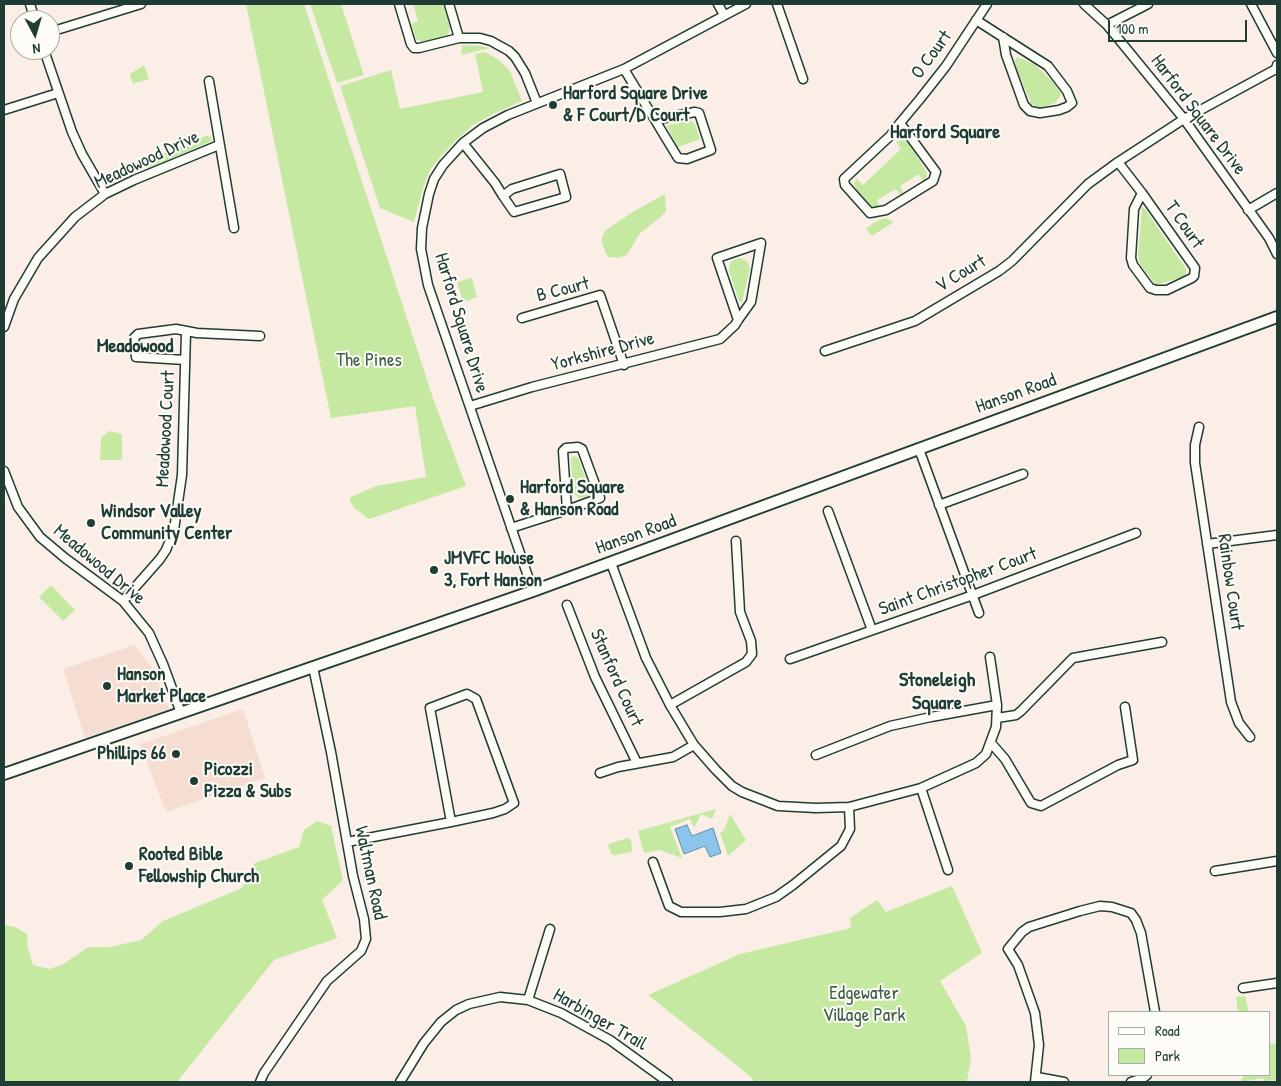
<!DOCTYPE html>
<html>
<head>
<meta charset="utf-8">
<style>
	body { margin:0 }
	#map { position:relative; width:1281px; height:1086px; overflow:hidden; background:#faeee6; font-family:"Patrick Hand",sans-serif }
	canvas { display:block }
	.frame { position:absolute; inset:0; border:5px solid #1f3d34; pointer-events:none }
	.legend { position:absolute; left:1108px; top:1011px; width:162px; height:65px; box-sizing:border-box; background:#fdfcf7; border:1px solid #a4b0a9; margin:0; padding:6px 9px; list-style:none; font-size:15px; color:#1f3d34 }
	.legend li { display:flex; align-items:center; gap:10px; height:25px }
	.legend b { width:25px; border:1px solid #a4b0a9 }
	.north { position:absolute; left:10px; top:10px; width:50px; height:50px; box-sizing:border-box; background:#fdfcf7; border:1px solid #a4b0a9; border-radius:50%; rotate:174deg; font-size:14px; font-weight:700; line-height:20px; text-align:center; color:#1f3d34 }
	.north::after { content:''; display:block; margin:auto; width:18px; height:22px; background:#1f3d34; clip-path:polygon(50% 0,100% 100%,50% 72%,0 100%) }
	.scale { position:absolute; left:1108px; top:20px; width:139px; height:22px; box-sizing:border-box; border:2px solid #1f3d34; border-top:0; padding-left:6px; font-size:15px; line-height:18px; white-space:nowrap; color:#1f3d34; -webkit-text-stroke:4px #fdfcf7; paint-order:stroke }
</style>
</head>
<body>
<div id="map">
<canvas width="1281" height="1086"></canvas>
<div class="frame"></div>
<ul class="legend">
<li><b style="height:6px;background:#fdfcf7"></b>Road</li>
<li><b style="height:14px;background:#c6e9a2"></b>Park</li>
</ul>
<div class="north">N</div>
<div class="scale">100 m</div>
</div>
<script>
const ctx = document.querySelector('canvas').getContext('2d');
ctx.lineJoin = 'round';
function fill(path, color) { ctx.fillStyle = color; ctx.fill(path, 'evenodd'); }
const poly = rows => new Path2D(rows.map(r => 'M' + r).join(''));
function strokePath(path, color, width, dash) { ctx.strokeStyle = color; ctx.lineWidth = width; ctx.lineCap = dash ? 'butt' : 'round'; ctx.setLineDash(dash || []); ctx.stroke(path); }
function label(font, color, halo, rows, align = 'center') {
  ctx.font = font + ' "Patrick Hand",sans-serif'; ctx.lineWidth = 4; ctx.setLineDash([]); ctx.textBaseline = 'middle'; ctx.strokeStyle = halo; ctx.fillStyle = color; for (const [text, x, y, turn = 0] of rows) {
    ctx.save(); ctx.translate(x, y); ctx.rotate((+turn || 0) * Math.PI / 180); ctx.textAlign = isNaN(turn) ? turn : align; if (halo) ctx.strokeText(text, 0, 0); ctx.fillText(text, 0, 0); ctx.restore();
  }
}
fill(poly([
	[135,645,153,669,169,709,85,738,63,669],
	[243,709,265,778,166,812,140,744]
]), '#f6ddd1');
fill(poly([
	[246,4,304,4,433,398,466,486,369,519,354,508,349,498,376,486,426,477,415,406,331,418],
	[310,4,341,4,364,75,337,83],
	[413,4,443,4,450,28,448,35,423,42,416,39,411,24,418,21],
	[462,45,480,46,490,48,461,55],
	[485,52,499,60,510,71,522,101,491,115,473,125,457,139,442,155,430,170,424,185,414,222,380,208,340,86,391,70,400,109,483,92,475,54],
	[1017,57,1034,64,1052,81,1060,92,1061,95,1055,103,1043,107,1037,107,1031,103,1016,67,1015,60],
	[144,65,149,79,133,84,130,74],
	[692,121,695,124,700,139,678,147,667,127,668,125],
	[206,136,211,137,212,141,149,168,145,166,145,161],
	[901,140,908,142,927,173,925,181,923,182,919,174,900,186,904,194,903,195,901,195,896,189,877,200,880,208,872,207,857,191,854,183,857,179,863,185,901,149,896,142],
	[665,194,666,211,662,216,640,233,627,255,618,258,608,257,602,244,602,238,605,231,631,213],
	[1142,207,1145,209,1186,269,1186,274,1183,277,1156,285,1140,264,1138,256],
	[885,218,894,222,872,236,866,229,873,223],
	[740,258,747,261,750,268,742,302,739,301,729,271,730,264,733,260],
	[472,278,477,297,463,302,457,282],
	[109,431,122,434,122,458,120,460,100,460,101,438],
	[574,456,578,458,591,493,584,499,579,498,573,493,571,458],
	[51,585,75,610,63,621,39,597],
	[716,809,712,819,701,814,694,828,690,819,670,827,682,858,660,850,644,853,638,831],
	[730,814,746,840,728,856,720,833,724,830],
	[317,821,331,826,343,880,322,900,337,938,274,960,177,1082,4,1082,4,925,15,927,27,934,28,948,33,965,49,969,62,965,88,947,110,947,141,940,163,921,242,888,255,863,299,847,304,830],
	[628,838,631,840,632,849,631,852,615,855,611,854,608,845,611,843],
	[952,886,982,953,940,981,966,1026,971,1058,967,1082,754,1082,752,1078,730,1060,648,995,740,954,851,928,850,918,877,900,886,912],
	[1245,996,1249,1012,1238,1012,1236,997],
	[1277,1043,1277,1080,1264,1081,1263,1078,1241,1082,1243,1075,1270,1075,1270,1044]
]), '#c6e9a2');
const water = poly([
	[687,825,692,836,713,828,721,853,710,857,705,846,684,854,675,829,687,825]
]);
fill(water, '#8cc5eb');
strokePath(water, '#608fa2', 1);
const minor = poly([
	[30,4,35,20],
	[399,4,411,44,414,48,419,48,459,38,480,38,491,41,509,51,515,57,525,73,537,103],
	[449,4,459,38],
	[718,4,724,15],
	[777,4,803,79],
	[1084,4,1107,25,1130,53,1184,119,1269,238,1277,254],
	[1251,4,1277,53],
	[976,20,1048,66,1067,91,1072,103,1067,107,1059,110,1040,113,1030,111,1024,105,1006,55,1003,37],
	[1107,25,1148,4],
	[50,32,141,4],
	[44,50,72,132,82,154,105,194],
	[624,69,655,120,678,158,687,159,711,150,699,113,695,112,655,120],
	[209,81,234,228],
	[4,110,58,93],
	[900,123,936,172,933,181,886,210,870,213,845,185,844,179,890,136,900,123,920,99,946,66,987,4],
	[463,143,495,183,503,196,514,212,566,197,560,174,512,189,503,196],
	[1118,162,1142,193,1195,268,1194,276,1192,278,1167,290,1156,290,1150,288,1133,265,1131,258,1134,209,1142,193],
	[1248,210,1277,193],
	[522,318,600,295,624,365],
	[4,327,14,299,38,258,75,217,105,194,134,180,219,145],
	[825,351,915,321,999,271,1012,261,1088,184,1118,162,1184,119,1276,69,1277,65],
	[185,360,136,357,134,338,138,334,176,329,197,333,260,336],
	[470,406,532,387,720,339,735,325,738,320,751,302,761,243,717,258,738,320],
	[1199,427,1195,445,1195,463,1231,702,1239,723,1250,737],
	[919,449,979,613],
	[4,471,18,507,40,537,65,558,123,601,149,633,163,664,181,713],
	[939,505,1023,474],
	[828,511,872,630],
	[511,528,567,510,600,498,582,449,578,447,566,448,563,451,567,510],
	[1207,544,1277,535],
	[611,563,646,658,670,705,694,745,716,770,732,786,742,792,778,806,816,808,849,807,921,788,976,763,986,754,996,727,997,705,990,657],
	[533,591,428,285,421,249,422,228,429,194,434,179,443,165,463,143,483,128,508,115,624,69,746,4],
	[123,601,160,559,166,550,174,530,182,475,186,332],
	[567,605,595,677,637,763],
	[790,659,973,595,1136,533],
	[670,705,746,662,752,654,751,641,740,612,736,541],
	[997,718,1016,715,1021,711,1073,658,1162,642],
	[991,743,1005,759,1031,803,1041,806,1118,765,1133,760,1125,707],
	[816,755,890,726,931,717,997,705],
	[600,773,618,767,673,757,694,745],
	[921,788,948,870],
	[347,842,451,822,493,813,505,809,514,803,476,699,467,694,430,708,451,822],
	[653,862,669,906,681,912,720,912,746,909,776,897,793,885,841,846,850,829,849,807],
	[1215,871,1277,861],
	[1243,988,1277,983],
	[528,1000,550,929],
	[1037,1077,1064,1082],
	[260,1082,264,1073,327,981,361,951,366,939,364,919,353,876,331,752,313,667],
	[400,1082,424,1043,441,1022,456,1010,469,1004,500,997,528,1000,561,1013,610,1040,668,1082],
	[1035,1082,1039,1045,1035,1013,1018,965,1008,949,1022,932,1029,927,1080,911,1100,906,1112,907,1131,913,1136,920,1141,933,1155,1012],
	[1131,1082,1143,1078,1147,1075]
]);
const tertiary = poly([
	[4,774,533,591,1277,317]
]);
strokePath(minor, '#1f3d34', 11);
strokePath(tertiary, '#1f3d34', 14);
strokePath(minor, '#fdfcf7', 8);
strokePath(tertiary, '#fdfcf7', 10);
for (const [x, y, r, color] of [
	[553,105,5,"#1f3d34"],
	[510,499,5,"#1f3d34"],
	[91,523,5,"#1f3d34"],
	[434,570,5,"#1f3d34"],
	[107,686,5,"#1f3d34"],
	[176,754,5,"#1f3d34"],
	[194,781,5,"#1f3d34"],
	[129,866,5,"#1f3d34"]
]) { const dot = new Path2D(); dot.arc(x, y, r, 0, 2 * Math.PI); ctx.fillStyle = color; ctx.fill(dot); strokePath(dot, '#fdfcf7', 2); }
label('19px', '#1f3d34', '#fdfcf7', [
	["O Court",932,55,-54],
	["Harford Square Drive",1198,115,53],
	["Meadowood Drive",147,160,-25],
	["T Court",1184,225,55],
	["V Court",961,274,-31],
	["B Court",563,290,-14],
	["Harford Square Drive",461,323,73],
	["Yorkshire Drive",603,352,-15],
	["Hanson Road",1016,394,-20],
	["Meadowood Court",166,429,-87],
	["Hanson Road",636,535,-20],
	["Meadowood Drive",99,565,40],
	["Saint Christopher Court",958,582,-20],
	["Rainbow Court",1230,582,82],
	["Stanford Court",616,678,66],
	["Waltman Road",370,873,78],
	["Harbinger Trail",600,1020,30]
]);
label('bold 19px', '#1f3d34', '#fdfcf7', [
	["Harford Square Drive",563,94],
	["& F Court/D Court",563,116],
	["Harford Square",520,488],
	["& Hanson Road",520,510],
	["Windsor Valley",101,512],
	["Community Center",101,534],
	["JMVFC House",444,559],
	["3, Fort Hanson",444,581],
	["Hanson",117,675],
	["Market Place",117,697],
	["Phillips 66",166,754,"right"],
	["Picozzi",204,770],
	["Pizza & Subs",204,792],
	["Rooted Bible",139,855],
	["Fellowship Church",139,877]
], 'left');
label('19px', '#405f4a', '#fdfcf7', [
	["The Pines",369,361],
	["Edgewater",864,994],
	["Village Park",864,1016]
]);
label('bold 20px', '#1f3d34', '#fdfcf7', [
	["Harford Square",945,133],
	["Meadowood",135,347],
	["Stoneleigh",937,681],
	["Square",937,704]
]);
</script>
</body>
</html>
